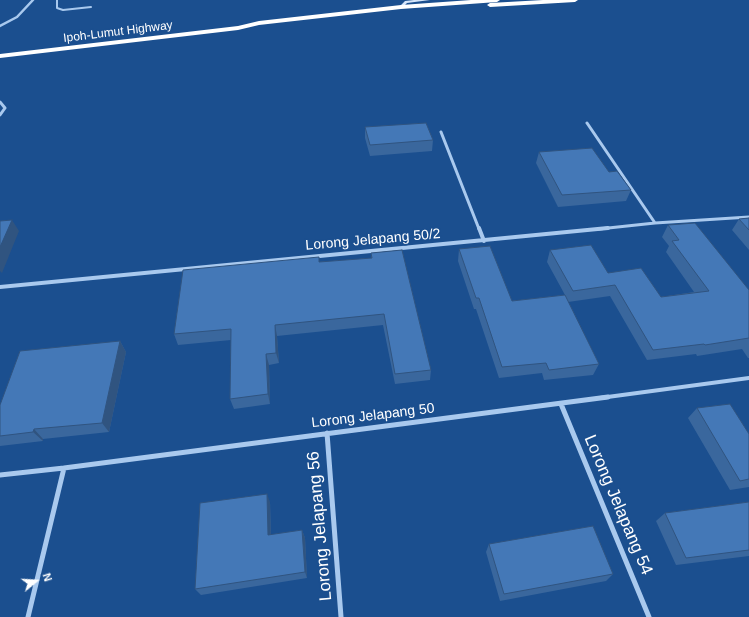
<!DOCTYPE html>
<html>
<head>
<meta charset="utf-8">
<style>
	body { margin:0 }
	#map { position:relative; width:749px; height:617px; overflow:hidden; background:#1b4f8f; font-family:Helvetica,sans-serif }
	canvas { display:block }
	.north { position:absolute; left:16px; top:561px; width:40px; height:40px; -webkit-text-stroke:3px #1b4f8f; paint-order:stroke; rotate:72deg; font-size:11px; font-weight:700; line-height:16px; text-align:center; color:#fff }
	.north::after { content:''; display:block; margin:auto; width:14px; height:18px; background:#fff; clip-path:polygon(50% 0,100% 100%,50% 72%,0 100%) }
</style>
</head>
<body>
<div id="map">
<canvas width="749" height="617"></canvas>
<div class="north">N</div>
</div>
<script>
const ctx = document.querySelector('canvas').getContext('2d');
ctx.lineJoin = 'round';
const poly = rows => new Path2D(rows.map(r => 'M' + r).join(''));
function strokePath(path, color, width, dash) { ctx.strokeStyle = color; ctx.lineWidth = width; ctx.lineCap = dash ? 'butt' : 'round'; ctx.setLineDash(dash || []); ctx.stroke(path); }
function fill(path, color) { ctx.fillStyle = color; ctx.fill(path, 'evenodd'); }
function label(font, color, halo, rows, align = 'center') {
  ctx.font = font + ' Helvetica,sans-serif'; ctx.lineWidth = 3.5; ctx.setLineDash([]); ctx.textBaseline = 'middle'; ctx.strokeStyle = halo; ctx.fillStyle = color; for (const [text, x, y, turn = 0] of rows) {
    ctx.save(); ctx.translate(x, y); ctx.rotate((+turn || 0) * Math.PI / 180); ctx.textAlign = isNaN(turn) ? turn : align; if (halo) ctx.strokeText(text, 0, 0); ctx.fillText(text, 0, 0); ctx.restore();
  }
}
strokePath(poly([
	[57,0,57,8,63,10,91,7]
]), '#a9c9ee', 2);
strokePath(poly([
	[0,26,17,17,33,0]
]), '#a9c9ee', 2.5);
strokePath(poly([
	[0,102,5,108,0,115],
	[587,123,655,223],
	[441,132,479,229],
	[599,229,655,223,749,217]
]), '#a9c9ee', 3);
strokePath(poly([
	[479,228,484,241],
	[0,287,608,228],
	[600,398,749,378]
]), '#a9c9ee', 4);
strokePath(poly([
	[561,404,649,617],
	[327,433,341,617],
	[0,475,64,468,608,397],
	[28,617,64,468]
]), '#a9c9ee', 5);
fill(poly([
	[414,0,430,0,407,3,402,8,399,7,405,1,414,0]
]), '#d6e6fa');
fill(poly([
	[471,0,500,0,497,2,401,9,259,25,238,30,0,58,0,54,238,26,259,21,401,5,471,0],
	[543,0,578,0,575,2,490,7,487,5,490,3,543,0]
]), '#fff');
fill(poly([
	[365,127,433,140,432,151,370,156,365,138],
	[539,152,609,172,631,190,626,201,558,207,536,163],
	[749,218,749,250,732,230,739,219],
	[668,225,749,290,749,358,748,358,742,349,697,356,696,354,647,360,610,296,568,302,599,364,593,375,544,380,542,373,499,378,476,309,474,309,458,261,459,249,512,301,565,295,547,262,550,250,608,273,661,297,694,292,666,252,669,246,662,237],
	[371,253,431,370,430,380,395,384,383,325,277,336,279,363,269,365,270,404,234,409,230,399,231,340,178,345,174,334,319,262,371,258],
	[120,341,126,352,109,432,43,439,43,441,0,446,0,405],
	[697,408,749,434,749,487,730,490,688,418],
	[270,502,271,535,302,530,305,538,307,578,201,595,195,589],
	[749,502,749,556,676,565,656,521,665,513],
	[489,544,613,574,606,581,500,601,486,552]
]), '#3a679d');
fill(poly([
	[12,220,19,231,2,273,0,271,0,247],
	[275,325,277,336,279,363,276,353],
	[120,341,126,352,109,432,102,423],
	[266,354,269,365,270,404,268,394],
	[34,429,43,439,43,441,33,432],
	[267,494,270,502,271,543,268,535],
	[302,530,305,538,307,578,305,572]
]), '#305480');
const building = poly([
	[426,123,433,140,370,145,365,127,426,123],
	[592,148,609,172,617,171,631,190,562,195,539,152,592,148],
	[749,218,749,230,739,219,749,218],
	[12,220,0,247,0,221,12,220],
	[695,223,749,290,749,338,705,345,704,344,653,350,615,285,573,291,550,250,591,245,608,273,641,268,661,297,709,291,672,241,679,240,668,225,695,223],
	[490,246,512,301,565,295,599,364,549,370,546,363,502,367,479,298,476,298,459,249,490,246],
	[402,250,431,370,395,374,384,314,275,325,276,353,266,354,268,394,230,399,231,329,174,334,183,270,319,257,319,262,372,258,371,253,402,250],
	[120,341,102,423,34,429,33,432,0,436,0,405,20,351,120,341],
	[730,404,749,434,749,479,740,481,697,408,730,404],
	[267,494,268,535,302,530,305,572,195,589,200,503,267,494],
	[749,502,749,550,686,558,665,513,749,502],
	[593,526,613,574,504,594,489,544,593,526]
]);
fill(building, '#4478b7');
strokePath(building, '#305480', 1);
label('12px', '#fff', '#1b4f8f', [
	["Ipoh-Lumut Highway",118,32,-7]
]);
label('14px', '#fff', '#1b4f8f', [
	["Lorong Jelapang 50/2",373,240,-5],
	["Lorong Jelapang 50",373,416,-7]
]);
label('17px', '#fff', '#1b4f8f', [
	["Lorong Jelapang 54",618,505,67],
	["Lorong Jelapang 56",320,526,-95]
]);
</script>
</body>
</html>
